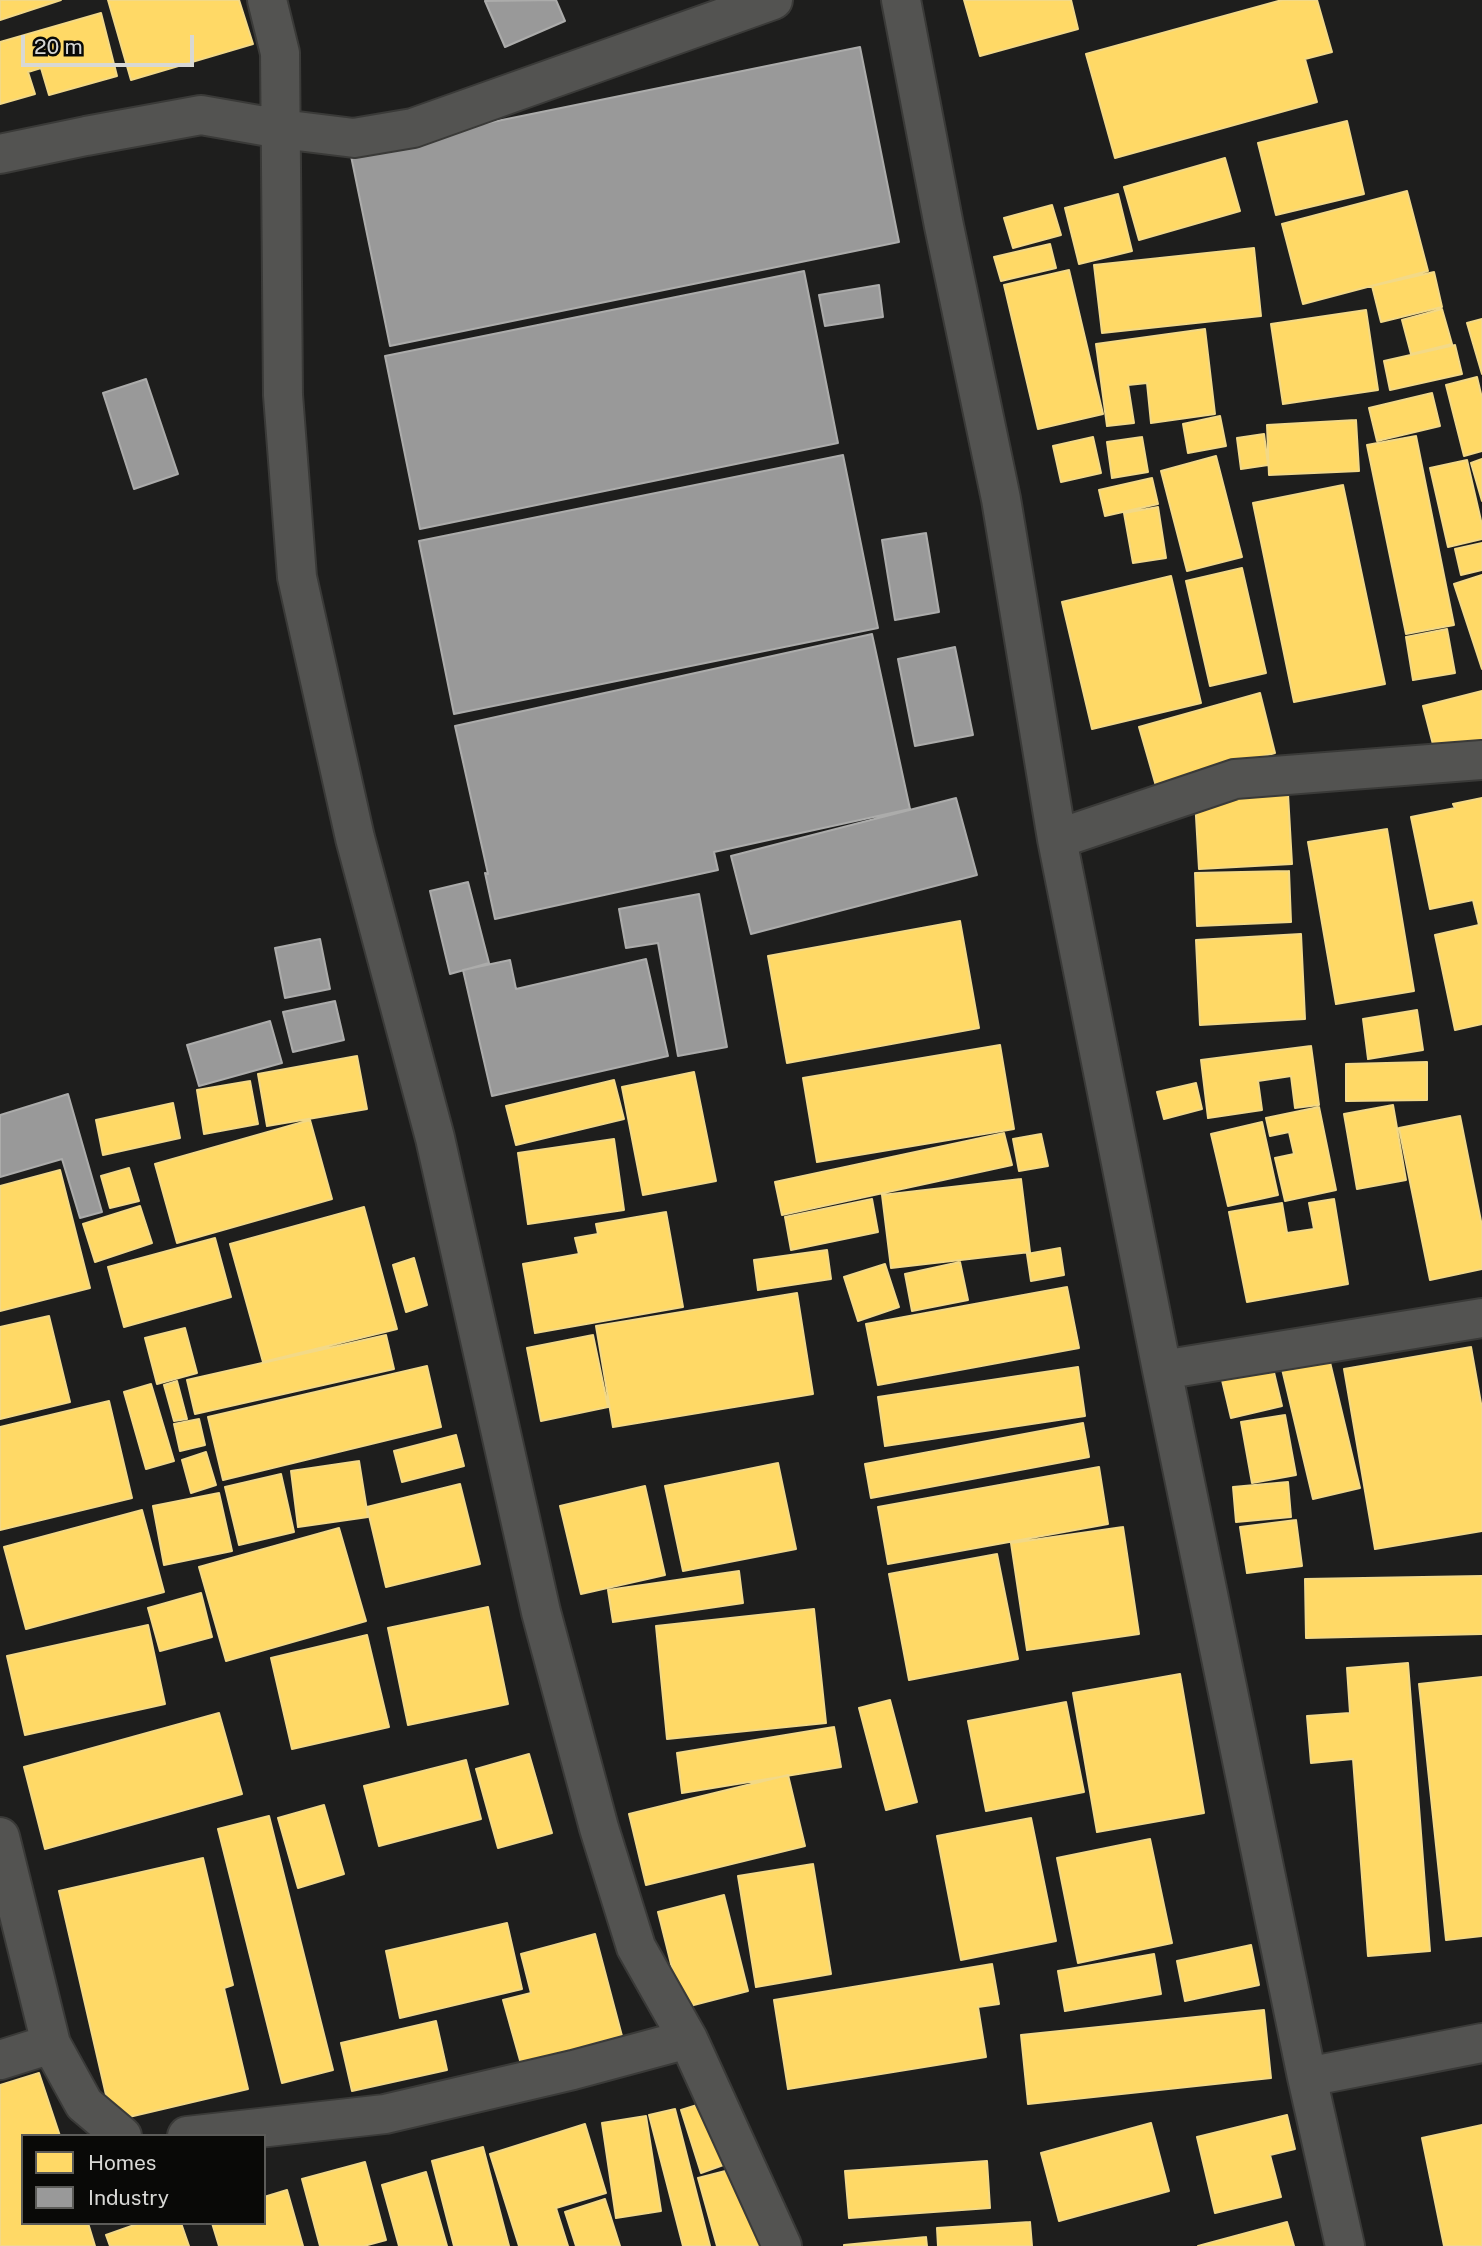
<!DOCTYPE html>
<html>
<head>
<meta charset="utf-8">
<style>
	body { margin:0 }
	#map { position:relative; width:1482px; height:2246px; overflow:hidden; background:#1e1e1d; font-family:"Public Sans",sans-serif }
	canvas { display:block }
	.legend { position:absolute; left:21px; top:2134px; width:245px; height:91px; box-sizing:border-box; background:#090907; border:2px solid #5c5c59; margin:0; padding:9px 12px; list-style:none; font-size:21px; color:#d8d8d5 }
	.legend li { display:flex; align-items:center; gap:14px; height:35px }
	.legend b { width:35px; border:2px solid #5c5c59 }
	.scale { position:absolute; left:21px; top:35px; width:173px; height:32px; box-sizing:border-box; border:4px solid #d8d8d5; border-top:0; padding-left:9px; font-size:21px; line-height:24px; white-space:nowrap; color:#d8d8d5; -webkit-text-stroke:5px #090907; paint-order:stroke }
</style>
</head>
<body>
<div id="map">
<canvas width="1482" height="2246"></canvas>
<ul class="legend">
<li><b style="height:19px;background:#ffd966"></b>Homes</li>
<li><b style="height:19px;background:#999"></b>Industry</li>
</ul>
<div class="scale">20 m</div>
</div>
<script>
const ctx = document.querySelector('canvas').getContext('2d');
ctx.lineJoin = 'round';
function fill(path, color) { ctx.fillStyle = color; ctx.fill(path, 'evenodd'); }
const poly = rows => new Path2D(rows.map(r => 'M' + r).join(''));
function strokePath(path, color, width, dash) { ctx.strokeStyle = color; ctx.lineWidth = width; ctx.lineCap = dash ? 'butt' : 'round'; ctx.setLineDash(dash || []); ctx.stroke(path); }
const homes = poly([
	[0,0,61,0,0,20,0,0],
	[108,0,239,0,253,44,131,80,108,0],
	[964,0,1071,0,1078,29,980,56,964,0],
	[1282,0,1317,0,1332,52,1305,59,1317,102,1115,158,1086,54,1282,0],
	[101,13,117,76,49,95,41,68,28,72,35,94,0,104,0,42,101,13],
	[1347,121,1364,194,1276,215,1258,143,1347,121],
	[1225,158,1240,211,1139,240,1124,187,1225,158],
	[1407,191,1428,271,1303,304,1282,224,1407,191],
	[1118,194,1132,251,1079,264,1065,208,1118,194],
	[1052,205,1061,235,1013,248,1004,218,1052,205],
	[1050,244,1056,268,1001,281,994,257,1050,244],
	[1254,248,1261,316,1102,333,1094,265,1254,248],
	[1069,270,1103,414,1038,429,1004,285,1069,270],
	[1434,272,1442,307,1381,322,1372,286,1434,272],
	[1442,309,1452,344,1411,354,1402,320,1442,309],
	[1366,310,1378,390,1283,404,1271,324,1366,310],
	[1482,319,1482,374,1467,323,1482,319],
	[1205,329,1215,414,1151,423,1147,383,1128,385,1134,423,1107,426,1096,344,1205,329],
	[1455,345,1462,374,1390,390,1384,361,1455,345],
	[1477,377,1482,398,1482,451,1464,456,1446,385,1477,377],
	[1432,393,1440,426,1377,441,1369,408,1432,393],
	[1220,416,1226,446,1188,453,1183,424,1220,416],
	[1356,420,1359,471,1269,475,1267,425,1356,420],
	[1264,434,1268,465,1241,469,1237,438,1264,434],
	[1416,436,1454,625,1406,634,1367,445,1416,436],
	[1093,437,1101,473,1061,482,1053,446,1093,437],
	[1142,437,1148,472,1112,478,1107,442,1142,437],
	[1216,456,1242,557,1187,571,1161,471,1216,456],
	[1482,459,1482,501,1471,463,1482,459],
	[1467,460,1482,525,1482,539,1448,547,1430,468,1467,460],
	[1152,478,1158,504,1105,516,1099,490,1152,478],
	[1343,485,1385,684,1294,702,1253,503,1343,485],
	[1158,507,1166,558,1133,563,1124,513,1158,507],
	[1482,543,1482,570,1461,575,1455,549,1482,543],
	[1242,568,1266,673,1210,686,1186,581,1242,568],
	[1482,575,1482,669,1454,584,1482,575],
	[1171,576,1201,703,1092,729,1062,602,1171,576],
	[1447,629,1455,673,1413,680,1406,637,1447,629],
	[1482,691,1482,744,1436,756,1423,706,1482,691],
	[1260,693,1275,753,1156,786,1139,727,1260,693],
	[1288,794,1292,864,1199,869,1195,799,1288,794],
	[1482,798,1482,1024,1455,1030,1435,935,1479,925,1473,900,1430,909,1411,817,1455,808,1453,804,1482,798],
	[1387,829,1414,991,1336,1004,1308,842,1387,829],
	[1289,871,1291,922,1197,926,1195,873,1289,871],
	[960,921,979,1028,787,1063,768,956,960,921],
	[1301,934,1305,1019,1200,1025,1196,940,1301,934],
	[1417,1010,1423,1050,1368,1059,1363,1019,1417,1010],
	[1000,1045,1014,1129,817,1162,803,1078,1000,1045],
	[1311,1046,1319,1105,1295,1108,1291,1076,1258,1081,1262,1110,1208,1118,1201,1060,1311,1046],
	[357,1056,367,1109,267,1126,258,1074,357,1056],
	[1427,1062,1427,1100,1346,1101,1346,1064,1427,1062],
	[694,1072,716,1181,643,1195,622,1087,694,1072],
	[614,1080,624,1119,516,1145,506,1106,614,1080],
	[250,1081,258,1124,204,1134,197,1090,250,1081],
	[1196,1083,1202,1109,1164,1119,1157,1092,1196,1083],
	[173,1103,180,1138,103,1155,96,1120,173,1103],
	[1393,1105,1406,1180,1357,1189,1344,1114,1393,1105],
	[1319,1107,1336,1190,1285,1201,1275,1158,1294,1154,1289,1132,1270,1136,1266,1118,1319,1107],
	[1460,1116,1482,1226,1482,1269,1430,1280,1399,1128,1460,1116],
	[310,1120,332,1199,177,1243,155,1164,310,1120],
	[1262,1122,1278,1195,1228,1206,1211,1134,1262,1122],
	[1004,1133,1012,1165,782,1215,775,1182,1004,1133],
	[1041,1134,1048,1166,1019,1171,1013,1139,1041,1134],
	[614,1139,624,1210,528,1224,518,1153,614,1139],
	[129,1168,139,1201,110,1208,101,1176,129,1168],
	[60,1170,90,1288,0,1311,0,1186,60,1170],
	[1021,1179,1030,1252,891,1268,882,1195,1021,1179],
	[872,1199,878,1232,791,1250,785,1217,872,1199],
	[1334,1199,1348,1284,1247,1302,1229,1212,1282,1203,1287,1233,1314,1229,1309,1203,1334,1199],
	[140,1206,152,1243,95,1262,83,1224,140,1206],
	[364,1207,397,1329,263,1362,230,1244,364,1207],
	[666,1212,683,1307,535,1333,523,1264,579,1254,575,1238,598,1234,596,1224,666,1212],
	[215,1238,231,1297,124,1327,108,1267,215,1238],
	[1060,1248,1064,1275,1031,1281,1027,1254,1060,1248],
	[827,1250,831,1279,758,1290,754,1260,827,1250],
	[414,1258,427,1305,406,1312,393,1265,414,1258],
	[960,1262,968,1300,912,1311,905,1274,960,1262],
	[885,1264,899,1307,858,1321,844,1277,885,1264],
	[1067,1287,1079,1348,878,1385,866,1324,1067,1287],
	[797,1293,813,1394,613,1427,596,1326,797,1293],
	[49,1316,70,1402,0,1419,0,1327,49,1316],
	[185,1328,197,1373,157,1384,145,1338,185,1328],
	[386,1335,394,1369,195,1414,187,1380,386,1335],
	[593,1335,608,1407,541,1421,527,1348,593,1335],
	[1471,1347,1482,1409,1482,1531,1375,1549,1344,1369,1471,1347],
	[1329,1358,1360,1488,1313,1499,1282,1369,1329,1358],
	[1272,1364,1282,1406,1231,1418,1221,1376,1272,1364],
	[427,1366,441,1427,223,1480,208,1417,427,1366],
	[1078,1367,1085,1416,885,1446,878,1397,1078,1367],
	[177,1381,187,1419,174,1421,164,1385,177,1381],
	[151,1384,174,1461,146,1469,124,1392,151,1384],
	[109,1401,132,1498,0,1530,0,1427,109,1401],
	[1285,1415,1296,1475,1252,1483,1241,1422,1285,1415],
	[199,1419,205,1445,180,1451,174,1424,199,1419],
	[1083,1423,1089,1457,871,1498,865,1464,1083,1423],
	[456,1435,464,1466,402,1482,394,1451,456,1435],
	[206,1452,216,1485,191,1493,182,1460,206,1452],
	[359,1461,368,1517,298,1527,291,1471,359,1461],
	[778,1463,796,1549,683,1571,665,1486,778,1463],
	[1099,1467,1108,1524,888,1564,878,1507,1099,1467],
	[281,1474,294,1532,239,1545,225,1487,281,1474],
	[1288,1482,1291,1517,1236,1522,1233,1487,1288,1482],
	[460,1484,480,1564,386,1587,367,1507,460,1484],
	[645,1486,665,1575,581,1594,560,1506,645,1486],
	[219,1493,232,1551,164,1565,153,1506,219,1493],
	[142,1510,164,1592,26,1629,4,1547,142,1510],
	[1296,1520,1302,1566,1247,1573,1240,1527,1296,1520],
	[1123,1527,1139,1634,1027,1650,1011,1543,1123,1527],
	[339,1528,366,1621,226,1661,199,1567,339,1528],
	[997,1554,1018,1659,909,1680,889,1574,997,1554],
	[739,1571,743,1603,613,1622,608,1590,739,1571],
	[1482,1576,1482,1634,1306,1638,1305,1579,1482,1576],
	[201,1593,212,1637,160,1651,148,1608,201,1593],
	[488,1607,508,1704,408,1725,388,1628,488,1607],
	[814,1609,826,1723,667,1739,656,1626,814,1609],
	[148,1625,165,1704,25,1735,7,1656,148,1625],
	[367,1635,389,1727,292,1749,271,1658,367,1635],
	[1408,1663,1430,1951,1368,1956,1353,1759,1311,1763,1307,1716,1350,1713,1347,1668,1408,1663],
	[1180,1674,1204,1813,1097,1832,1073,1693,1180,1674],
	[1482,1677,1482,1936,1446,1940,1419,1684,1482,1677],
	[890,1700,917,1802,886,1810,859,1708,890,1700],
	[1066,1702,1084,1792,986,1811,968,1721,1066,1702],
	[219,1713,242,1794,45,1849,24,1767,219,1713],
	[834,1727,841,1767,682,1793,677,1753,834,1727],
	[529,1754,552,1833,498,1848,476,1769,529,1754],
	[466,1760,481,1819,379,1846,364,1786,466,1760],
	[788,1775,805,1846,646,1885,629,1814,788,1775],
	[324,1805,344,1874,298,1888,278,1818,324,1805],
	[269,1816,333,2070,282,2083,218,1829,269,1816],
	[1031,1818,1056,1941,961,1960,937,1836,1031,1818],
	[1150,1839,1172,1943,1078,1963,1057,1858,1150,1839],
	[203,1858,233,1985,224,1988,248,2089,112,2121,59,1891,203,1858],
	[813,1864,831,1974,756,1987,738,1876,813,1864],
	[724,1895,748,1991,682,2008,658,1912,724,1895],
	[507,1923,522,1989,400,2018,386,1951,507,1923],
	[595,1934,622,2036,521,2064,503,2000,531,1993,521,1954,595,1934],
	[1251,1945,1259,1985,1185,2001,1177,1961,1251,1945],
	[1154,1954,1161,1994,1065,2011,1058,1971,1154,1954],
	[992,1964,999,2004,978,2007,986,2057,788,2089,774,2000,992,1964],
	[1264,2010,1271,2078,1028,2104,1021,2035,1264,2010],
	[436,2021,447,2070,352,2091,341,2043,436,2021],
	[39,2073,60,2136,23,2136,23,2223,88,2223,95,2246,0,2246,0,2085,39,2073],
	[710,2101,729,2163,701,2173,681,2110,710,2101],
	[675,2109,710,2246,683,2246,649,2115,675,2109],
	[1287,2115,1295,2149,1270,2155,1281,2197,1215,2213,1197,2137,1287,2115],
	[646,2116,661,2211,616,2218,602,2123,646,2116],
	[1151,2123,1169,2191,1059,2221,1041,2153,1151,2123],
	[585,2124,606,2193,556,2208,568,2246,519,2246,490,2154,585,2124],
	[1482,2125,1482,2246,1444,2246,1422,2138,1482,2125],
	[483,2147,509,2246,454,2246,432,2161,483,2147],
	[987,2161,990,2208,849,2218,845,2171,987,2161],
	[365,2162,386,2240,364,2246,320,2246,302,2179,365,2162],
	[741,2167,763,2246,717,2246,698,2178,741,2167],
	[426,2172,447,2246,399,2246,382,2185,426,2172],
	[287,2190,303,2246,219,2246,212,2223,264,2223,264,2197,287,2190],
	[605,2199,620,2246,576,2246,565,2212,605,2199],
	[1030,2222,1032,2246,938,2246,937,2228,1030,2222],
	[1287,2222,1294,2246,1198,2246,1287,2222],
	[140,2223,181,2223,189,2246,110,2246,106,2235,140,2223],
	[926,2237,927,2246,844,2246,844,2245,926,2237]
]);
fill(homes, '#ffd966');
strokePath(homes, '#f3d987', 2);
const industry = poly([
	[556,0,565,21,505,47,485,1,556,0],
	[860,47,899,242,390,346,350,151,860,47],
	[804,271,838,443,420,529,385,356,804,271],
	[879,285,883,317,825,326,819,295,879,285],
	[146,379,178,474,134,489,103,393,146,379],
	[843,455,878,628,454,714,419,541,843,455],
	[926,533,939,612,895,620,882,540,926,533],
	[872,634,910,809,714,852,718,870,495,919,485,873,488,874,455,726,872,634],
	[955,647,973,735,915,746,898,659,955,647],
	[956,798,977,875,751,934,731,856,956,798],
	[468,882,489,963,450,974,430,891,468,882],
	[699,894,727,1047,678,1056,658,943,626,948,619,909,699,894],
	[320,939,330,989,285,998,275,948,320,939],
	[646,959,668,1056,492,1096,463,970,510,960,516,989,646,959],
	[335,1001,344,1040,293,1052,283,1012,335,1001],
	[270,1021,282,1063,199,1086,187,1045,270,1021],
	[68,1094,102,1212,80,1218,62,1159,0,1177,0,1115,68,1094]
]);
fill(industry, '#999');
strokePath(industry, '#acacab', 2);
const street = poly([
	[267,0,280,53,283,395,297,577,355,838,435,1138,541,1612,599,1828,636,1947,688,2039,782,2246],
	[901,0,944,226,1001,499,1057,839,1162,1370,1307,2077,1345,2246],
	[0,154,86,136,201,115,281,129,354,138,413,128,773,0],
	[1057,839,1235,779,1482,760],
	[1162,1370,1482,1318],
	[0,1837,51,2044,84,2104,122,2136],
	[0,2060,51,2044],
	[1307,2077,1482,2043],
	[187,2136,385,2114,573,2070,688,2039]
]);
strokePath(street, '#3a3a38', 42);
strokePath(street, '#535351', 38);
</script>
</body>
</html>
